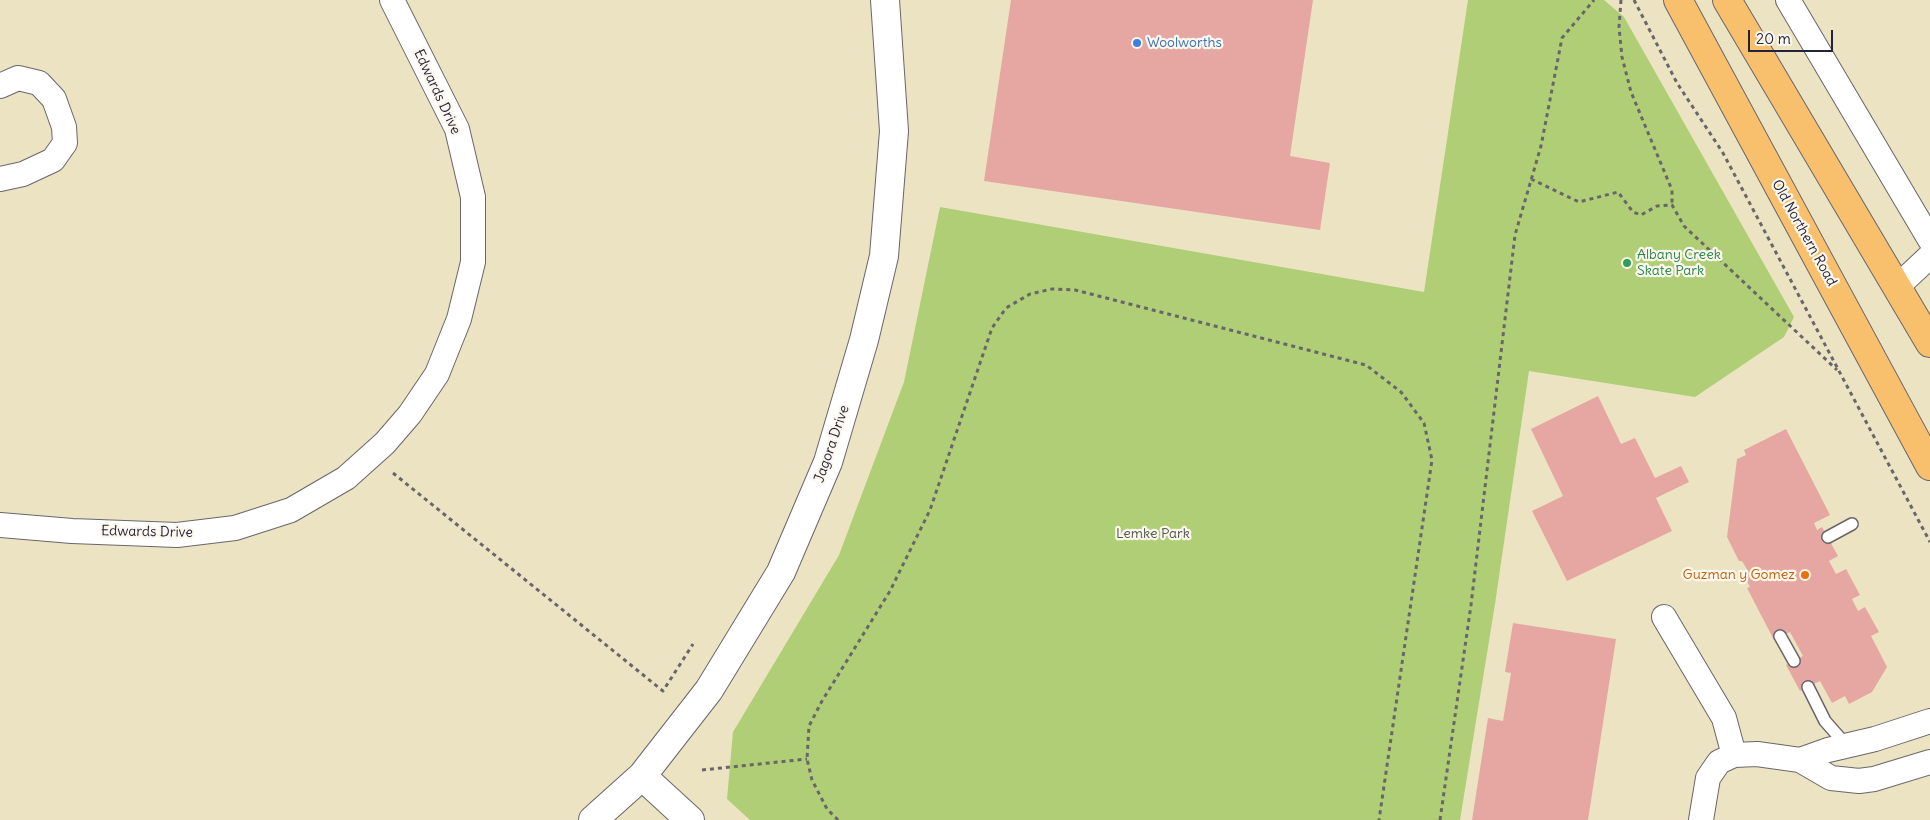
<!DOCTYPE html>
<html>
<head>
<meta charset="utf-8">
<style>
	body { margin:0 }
	#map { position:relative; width:1930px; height:820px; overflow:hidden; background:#ece3c3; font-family:Delius,sans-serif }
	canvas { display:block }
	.scale { position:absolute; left:1748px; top:30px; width:85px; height:22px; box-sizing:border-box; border:2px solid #22223b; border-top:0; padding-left:6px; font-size:15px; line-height:18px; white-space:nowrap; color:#22223b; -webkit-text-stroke:4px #fbf7ec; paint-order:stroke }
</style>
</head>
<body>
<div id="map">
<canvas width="1930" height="820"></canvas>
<div class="scale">20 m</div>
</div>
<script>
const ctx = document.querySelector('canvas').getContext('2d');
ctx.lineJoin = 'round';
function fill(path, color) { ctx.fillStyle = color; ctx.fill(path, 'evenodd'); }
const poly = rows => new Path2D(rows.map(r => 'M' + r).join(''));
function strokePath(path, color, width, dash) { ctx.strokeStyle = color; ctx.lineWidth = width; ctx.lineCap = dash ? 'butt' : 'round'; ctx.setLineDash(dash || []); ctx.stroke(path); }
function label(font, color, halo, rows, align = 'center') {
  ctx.font = font + ' Delius,sans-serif'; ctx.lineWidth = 4.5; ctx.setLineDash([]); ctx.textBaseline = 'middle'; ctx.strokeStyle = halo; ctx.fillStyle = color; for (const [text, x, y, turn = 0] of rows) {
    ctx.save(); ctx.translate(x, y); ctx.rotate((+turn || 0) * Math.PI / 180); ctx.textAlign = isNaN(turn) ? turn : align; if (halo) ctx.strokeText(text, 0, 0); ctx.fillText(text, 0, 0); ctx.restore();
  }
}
fill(poly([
	[1468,0,1604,0,1624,17,1794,317,1784,337,1695,397,1529,371,1495,604,1460,820,750,820,727,799,733,732,839,555,904,382,940,207,1424,292]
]), '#b0ce75');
fill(poly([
	[1011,0,1313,0,1290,156,1330,163,1320,230,984,181],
	[1598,396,1621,444,1635,438,1655,478,1681,466,1689,482,1656,498,1672,531,1567,581,1532,511,1563,496,1531,429],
	[1786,429,1830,515,1814,523,1817,530,1822,527,1838,556,1829,561,1836,574,1846,569,1860,595,1852,599,1858,611,1865,607,1879,632,1871,636,1887,667,1872,692,1849,704,1845,696,1832,703,1820,681,1800,691,1786,665,1803,656,1790,632,1774,640,1747,588,1750,587,1743,574,1748,571,1742,561,1739,561,1727,537,1737,459,1746,455,1744,450],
	[1513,623,1616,639,1588,820,1472,820,1488,718,1503,721,1511,673,1505,672]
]), '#e6a7a2');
const service = poly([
	[1828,537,1852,524],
	[1780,636,1794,661],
	[1808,687,1825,721,1847,746]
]);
const minor = poly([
	[1788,0,1930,240],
	[0,86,18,78,39,83,54,99,64,127,65,143,53,160,23,174,0,179],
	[1897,287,1930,256],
	[0,525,72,531,177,535,235,528,291,510,346,478,385,443,410,414,437,374,459,319,473,262,473,197,457,129,392,0],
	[1664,617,1724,718,1734,755],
	[1800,760,1828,750,1875,739,1930,721],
	[1701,820,1708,778,1719,762,1734,755,1757,754,1800,760,1831,778,1859,781,1874,779,1930,762]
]);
const tertiary = poly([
	[642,776,690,820],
	[593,820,642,776,709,690,781,572,828,462,864,340,884,256,894,131,885,0]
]);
const trunk = poly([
	[1678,0,1930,466],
	[1727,0,1930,343]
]);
strokePath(service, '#69666b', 14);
strokePath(minor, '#69666b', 26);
strokePath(tertiary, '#69666b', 30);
strokePath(trunk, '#69666b', 30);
strokePath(poly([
	[1621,0,1619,27,1622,57,1631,92,1672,190,1672,205],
	[1634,0,1677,83,1723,153,1930,542],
	[1531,179,1579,202,1618,192,1633,212,1641,215,1657,206,1672,205,1684,226,1837,370],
	[393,473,663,691,693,644],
	[702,770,807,759],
	[838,820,827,809,812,780,807,759,809,726,822,701,890,591,930,510,992,328,1006,308,1030,294,1052,289,1075,290,1366,365,1401,392,1424,423,1432,460,1379,820],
	[1440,820,1471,605,1515,235,1541,146,1562,38,1594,0]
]), '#69666b', 3, [4, 4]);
strokePath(service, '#fff', 11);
strokePath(minor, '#fff', 24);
strokePath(tertiary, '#fff', 28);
strokePath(trunk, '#f8bf6c', 28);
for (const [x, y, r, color] of [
	[1137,43,5,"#3f7fe0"],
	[1627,263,5,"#2e9e5b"],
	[1805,575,5,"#e8710a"]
]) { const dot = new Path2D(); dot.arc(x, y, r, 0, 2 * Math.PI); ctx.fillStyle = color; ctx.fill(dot); strokePath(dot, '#fbf7ec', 2); }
label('14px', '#366cbe', '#fbf7ec', [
	["Woolworths",1147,43]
], 'left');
label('14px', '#22223b', '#fbf7ec', [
	["Edwards Drive",437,92,65],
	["Old Northern Road",1804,233,61],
	["Jagora Drive",832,444,-71],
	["Edwards Drive",147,532,1]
]);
label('14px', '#27864d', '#fbf7ec', [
	["Albany Creek",1637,255],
	["Skate Park",1637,271]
], 'left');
label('14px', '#4d564c', '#fbf7ec', [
	["Lemke Park",1153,534]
]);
label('14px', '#c56008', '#fbf7ec', [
	["Guzman y Gomez",1795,575]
], 'right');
</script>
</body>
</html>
